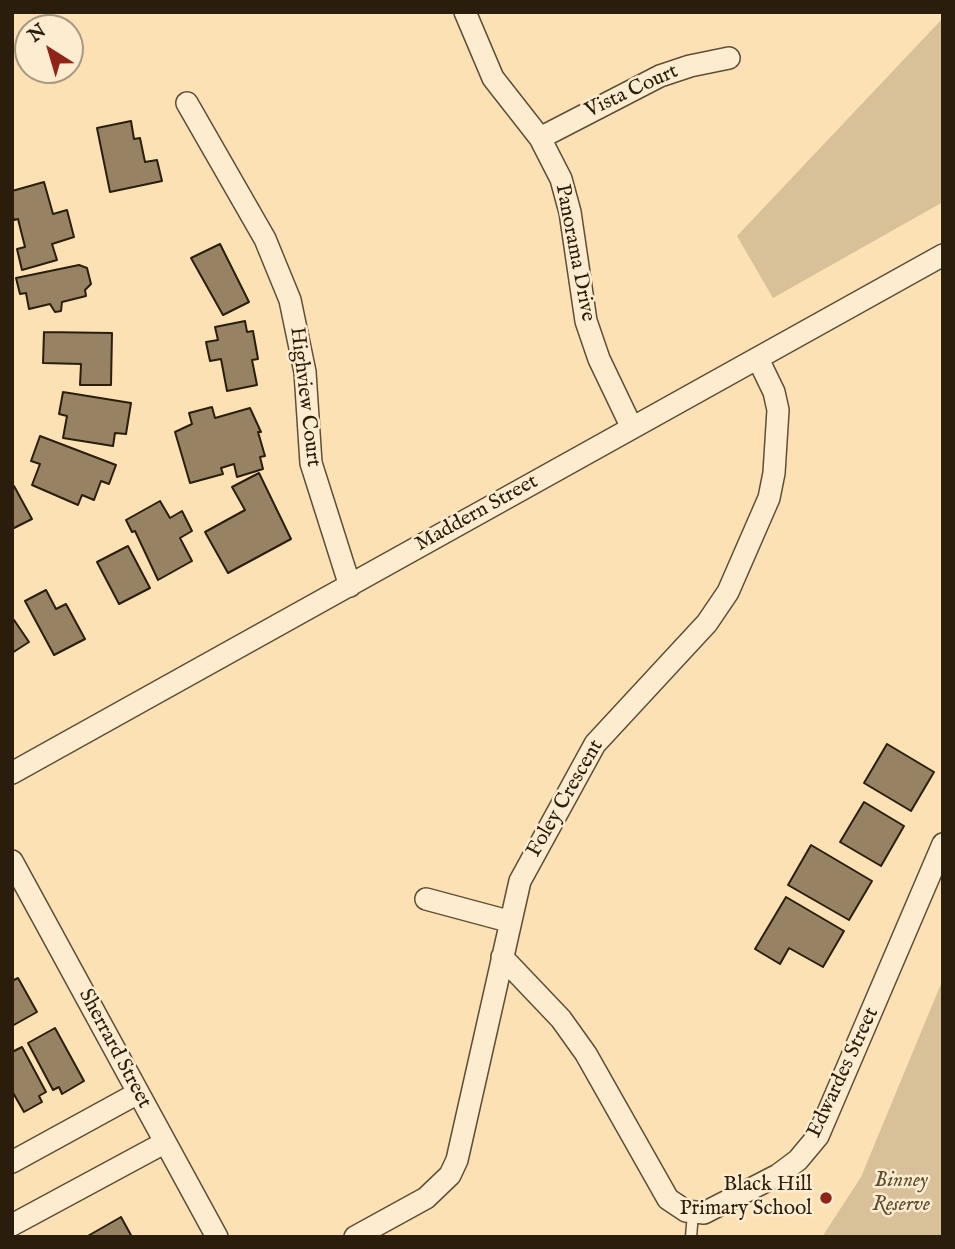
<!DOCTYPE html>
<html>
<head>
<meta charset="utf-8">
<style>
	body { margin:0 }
	#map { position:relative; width:955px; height:1249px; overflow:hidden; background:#fce1b5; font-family:"IM FELL English",serif }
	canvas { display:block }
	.frame { position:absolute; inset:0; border:14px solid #2a1d0c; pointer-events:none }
	.north { position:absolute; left:14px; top:14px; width:70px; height:70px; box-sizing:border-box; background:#fdeccf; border:2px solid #a99981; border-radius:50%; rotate:323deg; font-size:19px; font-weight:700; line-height:28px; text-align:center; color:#2a1d0c }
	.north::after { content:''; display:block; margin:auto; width:24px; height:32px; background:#8f2418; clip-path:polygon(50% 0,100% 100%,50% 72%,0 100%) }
</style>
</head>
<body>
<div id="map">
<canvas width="955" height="1249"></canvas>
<div class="frame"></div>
<div class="north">N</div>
</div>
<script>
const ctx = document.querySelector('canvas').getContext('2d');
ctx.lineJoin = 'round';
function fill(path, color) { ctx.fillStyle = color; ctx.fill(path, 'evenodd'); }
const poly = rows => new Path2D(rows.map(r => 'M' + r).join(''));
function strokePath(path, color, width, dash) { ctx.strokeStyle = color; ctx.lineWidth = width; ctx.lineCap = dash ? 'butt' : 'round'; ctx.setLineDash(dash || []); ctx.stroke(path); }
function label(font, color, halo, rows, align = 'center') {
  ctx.font = font + ' "IM FELL English",serif'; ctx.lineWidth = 5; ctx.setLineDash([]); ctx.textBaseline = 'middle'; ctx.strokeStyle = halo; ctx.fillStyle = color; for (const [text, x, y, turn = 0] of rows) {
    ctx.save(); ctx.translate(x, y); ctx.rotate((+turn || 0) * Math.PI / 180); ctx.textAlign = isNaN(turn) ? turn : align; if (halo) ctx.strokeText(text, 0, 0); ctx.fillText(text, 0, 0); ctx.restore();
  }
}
fill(poly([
	[943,18,943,202,773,298,737,236],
	[943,979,943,1237,822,1237,861,1177]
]), '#d8c098');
const building = poly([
	[131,121,134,139,140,138,145,162,157,160,162,181,110,192,97,128,131,121],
	[44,182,53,214,67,210,74,237,52,244,57,260,22,270,17,249,25,247,18,219,14,220,12,214,12,191,44,182],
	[220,244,249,302,223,315,191,258,220,244],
	[79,265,87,268,91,284,85,290,86,296,62,302,61,311,55,312,50,304,29,309,26,293,20,294,16,278,79,265],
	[245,321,247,332,253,331,258,359,252,360,257,385,227,391,221,359,210,361,206,342,218,340,215,327,245,321],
	[44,332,112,333,111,385,80,385,81,364,43,363,44,332],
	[63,392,131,403,126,434,115,433,113,446,63,438,67,416,59,414,63,392],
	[212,407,215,418,250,408,261,432,258,432,265,456,260,457,263,469,237,477,234,464,221,468,223,474,190,483,175,432,192,424,189,413,212,407],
	[40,436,116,465,109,484,101,481,94,500,82,495,78,505,32,485,40,464,31,461,40,436],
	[259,473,291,539,228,573,205,532,245,510,232,487,259,473],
	[14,486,32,519,12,529,12,488,14,486],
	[160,501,170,518,182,511,192,531,180,538,192,561,158,580,135,531,132,532,126,520,160,501],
	[128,546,150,588,119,604,97,562,128,546],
	[46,590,56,609,66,604,85,639,54,655,25,601,46,590],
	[14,620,29,642,12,653,12,621,14,620],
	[887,744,934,772,911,811,864,783,887,744],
	[864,802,904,826,881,866,840,842,864,802],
	[811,845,872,881,849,920,788,885,811,845],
	[786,897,844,931,823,967,789,948,780,964,755,949,786,897],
	[18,978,37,1012,12,1026,12,981,18,978],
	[55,1028,84,1081,62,1094,59,1087,53,1090,28,1043,55,1028],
	[22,1047,46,1092,39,1096,42,1102,24,1112,12,1091,12,1052,22,1047],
	[121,1217,132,1237,86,1237,121,1217]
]);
fill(building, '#978364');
strokePath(building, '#2a1d0c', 2);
const service = poly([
	[691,1237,693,1213]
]);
const minor = poly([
	[465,12,493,78,540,138,561,179,570,212,586,321,599,359,632,428],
	[187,103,265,239,290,300,305,372,311,463,350,586],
	[540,138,660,76,690,66,729,58],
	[12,773,943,255],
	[12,861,217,1237],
	[426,899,508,921],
	[502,957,561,1019,586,1054,668,1199,686,1211,704,1213,778,1175,798,1160,818,1136,943,844],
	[12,1162,138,1093],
	[12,1225,164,1143],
	[355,1237,426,1198,450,1175,457,1160,520,881,595,744,707,623,728,592,769,498,774,473,778,410,774,392,758,359]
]);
strokePath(service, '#5e4e36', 13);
strokePath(minor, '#5e4e36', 24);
strokePath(service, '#fdeccf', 10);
strokePath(minor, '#fdeccf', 21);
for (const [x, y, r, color] of [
	[826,1198,7,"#8f2418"]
]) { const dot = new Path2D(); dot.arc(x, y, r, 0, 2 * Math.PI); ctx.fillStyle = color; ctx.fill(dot); strokePath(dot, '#fdeccf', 2.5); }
label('21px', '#2a1d0c', '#fdeccf', [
	["Vista Court",632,92,-25],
	["Panorama Drive",574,253,79],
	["Highview Court",304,397,83],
	["Maddern Street",477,514,-29],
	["Foley Crescent",566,799,-60],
	["Sherrard Street",114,1049,62],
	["Edwardes Street",844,1073,-65]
]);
label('italic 21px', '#5e4e36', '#fdeccf', [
	["Binney",901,1182],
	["Reserve",901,1206]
]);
label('21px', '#2a1d0c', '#fdeccf', [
	["Black Hill",812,1186],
	["Primary School",812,1210]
], 'right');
</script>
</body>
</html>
